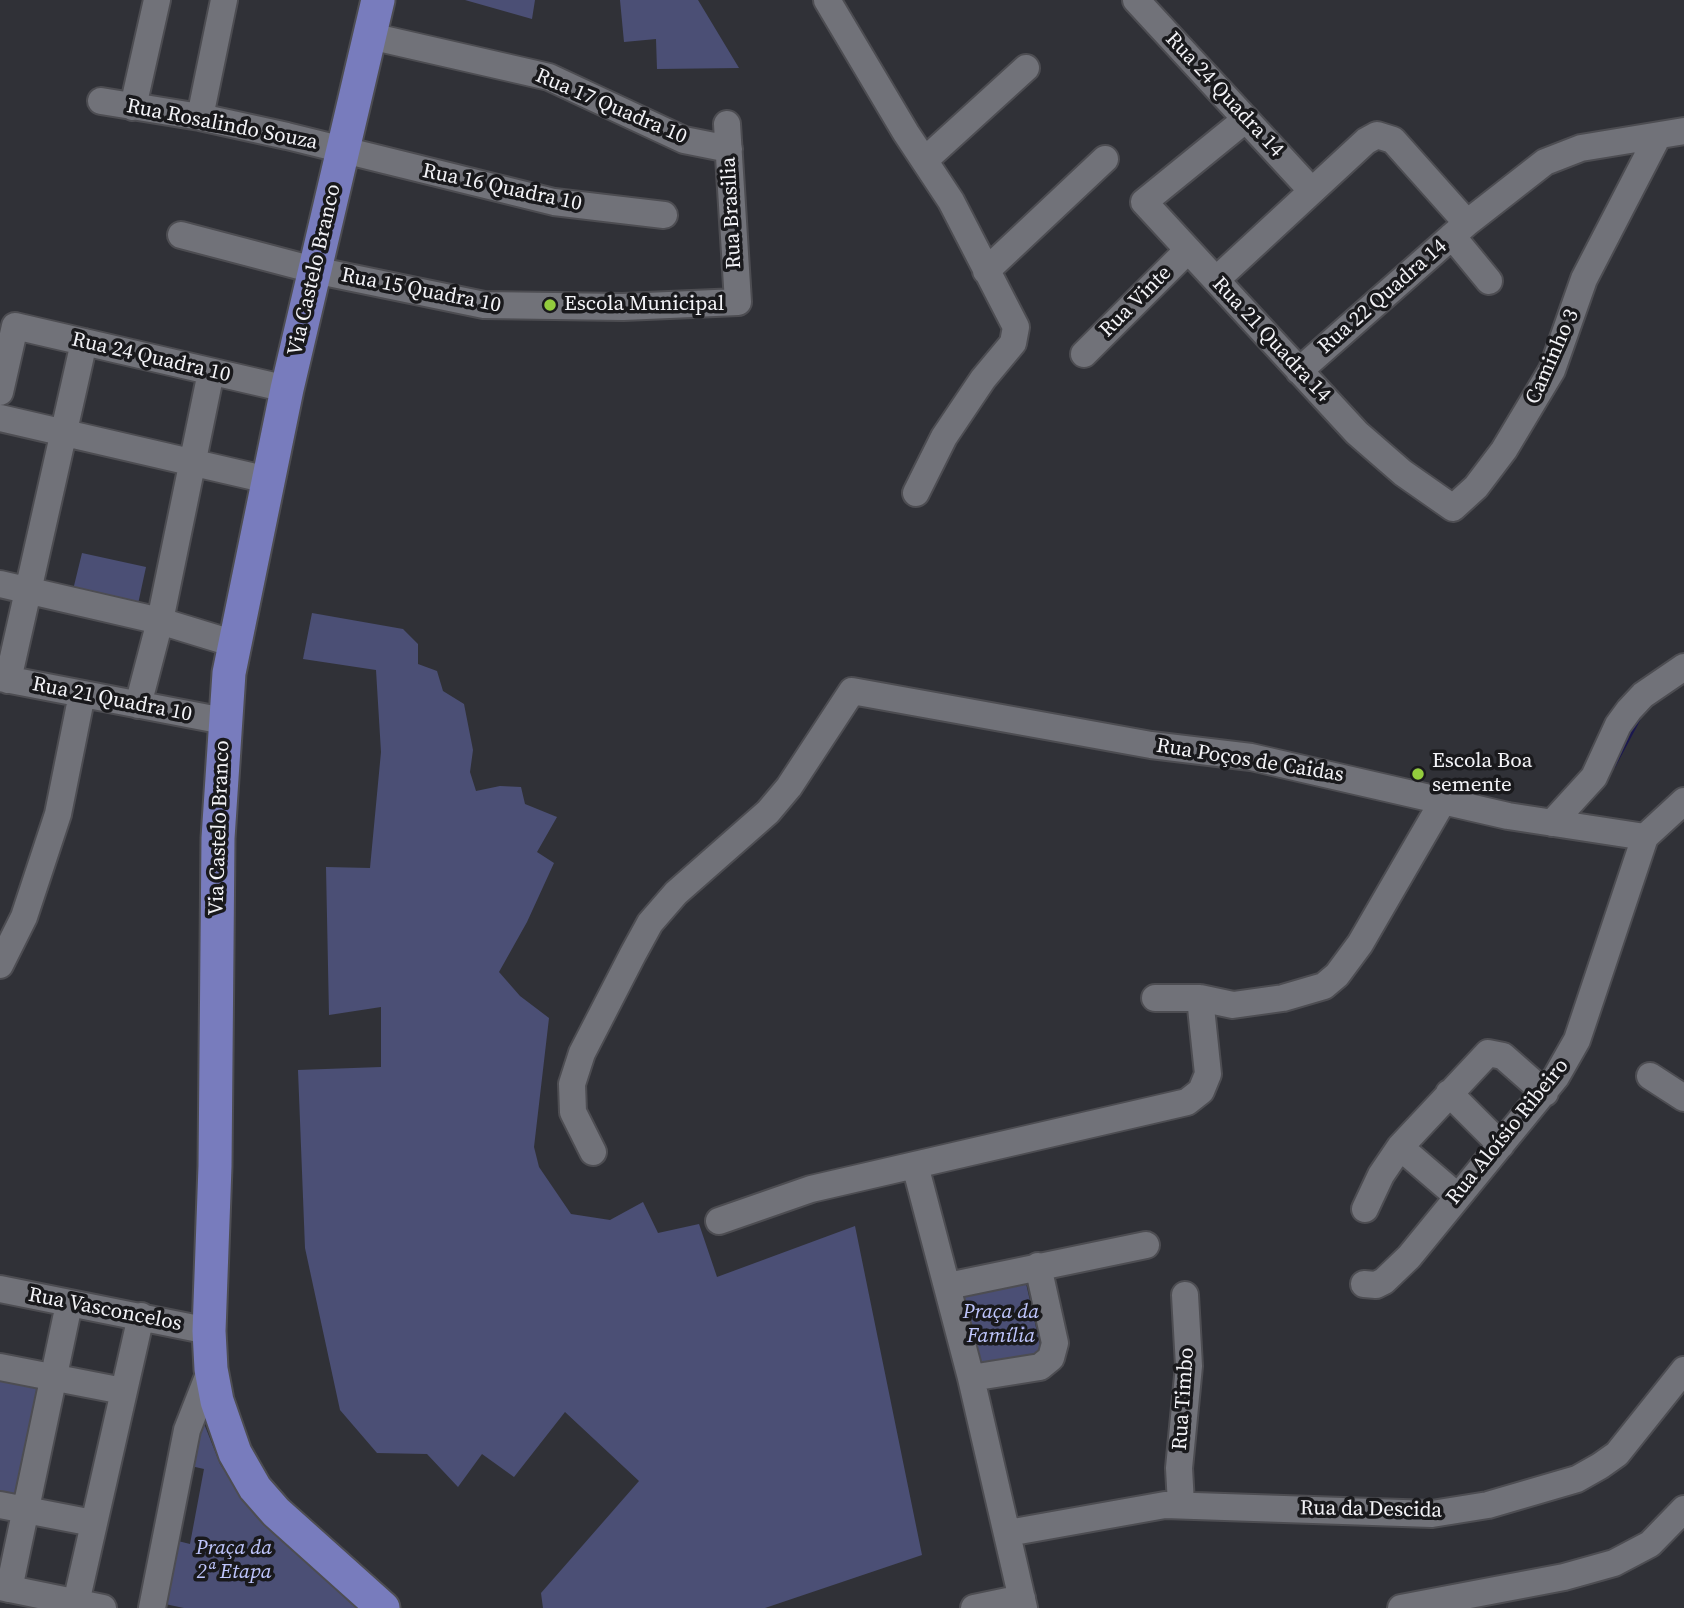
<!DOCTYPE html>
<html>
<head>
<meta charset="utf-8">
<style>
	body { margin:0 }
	canvas { display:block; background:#303137 }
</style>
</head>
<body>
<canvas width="1684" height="1608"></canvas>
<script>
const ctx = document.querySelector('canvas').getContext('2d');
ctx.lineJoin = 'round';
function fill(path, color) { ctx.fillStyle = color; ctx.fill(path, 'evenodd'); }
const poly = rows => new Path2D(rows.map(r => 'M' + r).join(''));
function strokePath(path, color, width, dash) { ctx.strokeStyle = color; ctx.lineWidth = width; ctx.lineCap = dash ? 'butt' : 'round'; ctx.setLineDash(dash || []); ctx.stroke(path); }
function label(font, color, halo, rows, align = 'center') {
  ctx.font = font + ' "Source Serif 4",serif'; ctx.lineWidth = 7; ctx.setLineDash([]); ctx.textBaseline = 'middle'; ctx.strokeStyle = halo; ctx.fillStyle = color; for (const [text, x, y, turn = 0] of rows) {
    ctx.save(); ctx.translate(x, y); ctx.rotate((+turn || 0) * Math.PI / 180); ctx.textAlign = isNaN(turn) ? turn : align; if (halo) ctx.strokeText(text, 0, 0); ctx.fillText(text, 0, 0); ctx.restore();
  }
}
fill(poly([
	[465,0,535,0,532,19],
	[620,0,698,0,739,68,657,69,656,39,624,42],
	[82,553,146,567,138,604,73,590],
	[312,613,403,629,418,644,418,664,437,671,443,691,464,704,473,750,470,772,476,791,500,786,521,787,525,804,557,817,537,852,554,863,527,922,499,972,520,996,549,1018,534,1147,539,1167,571,1214,610,1220,643,1202,658,1233,699,1224,717,1277,855,1226,922,1555,765,1608,543,1608,541,1593,639,1481,565,1412,514,1477,482,1454,458,1487,427,1454,377,1453,340,1410,305,1248,298,1070,381,1067,381,1007,329,1015,326,867,370,868,381,752,376,670,303,659],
	[1025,1279,1042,1354,978,1370,960,1295],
	[0,1377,41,1386,19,1496,0,1492],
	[201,1416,220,1464,245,1502,356,1608,184,1608,165,1604,178,1541,190,1544,204,1469,191,1466]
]), '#4b4f75');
strokePath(poly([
	[1613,766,1638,719]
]), '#1a174f', 5);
const minor = poly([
	[827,0,906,133,951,201,1016,327,1013,343,983,379,944,437,916,493],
	[1136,0,1312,191],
	[370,36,549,77,684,140,729,149],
	[101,101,200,117,287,136,554,202,664,215],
	[133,107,157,0],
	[200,117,224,0],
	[1246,119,1144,202,1357,433,1403,473,1453,508,1476,487,1504,450,1552,370,1584,279,1658,136],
	[925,160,1026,68],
	[181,235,314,270,484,305,623,307,738,302,727,124],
	[1452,236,1489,281],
	[986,271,1105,159],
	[1216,280,1366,141,1377,135,1393,140,1467,223],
	[1084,354,1188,250],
	[1299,371,1467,223,1545,162,1581,148,1684,131],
	[0,392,15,326,287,389],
	[0,418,268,480],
	[0,584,160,621,235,644],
	[0,678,224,721],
	[8,680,84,342],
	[138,705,160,621,211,372],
	[1552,823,1594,777,1618,725,1629,710,1643,695,1684,667],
	[0,965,24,917,58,814,82,694],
	[1155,998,1200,998,1233,1005,1283,998,1324,986,1337,975,1360,944,1443,801],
	[1650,1076,1684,1098],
	[1449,1093,1501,1145],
	[1400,1147,1457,1196],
	[593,1152,573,1112,572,1084,582,1053,633,954,650,923,676,893,768,812,789,787,852,691,1151,745,1251,757,1508,816,1645,837],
	[915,1165,971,1378,1024,1608],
	[1365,1209,1381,1175,1400,1147,1488,1053,1503,1056,1545,1093],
	[719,1221,811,1189,1187,1102,1201,1091,1208,1074,1200,998],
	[1364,1284,1376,1285,1384,1281,1409,1257,1556,1077,1577,1040,1645,837,1684,801],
	[948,1286,1146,1245],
	[0,1289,209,1331],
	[0,1367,123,1391],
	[971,1378,1040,1367,1051,1358,1055,1343,1038,1266],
	[1181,1504,1179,1468,1189,1366,1185,1295],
	[0,1505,93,1523],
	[1008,1533,1165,1505,1432,1514,1488,1505,1577,1479,1600,1466,1617,1454,1684,1370],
	[0,1587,103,1608],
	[9,1589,69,1304],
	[76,1603,141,1316],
	[152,1608,187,1430,211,1369],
	[974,1608,1022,1598],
	[1401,1608,1564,1577,1614,1563,1650,1544,1684,1509]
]);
const major = poly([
	[378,0,287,389,229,673,218,838,215,1166,209,1331,211,1369,217,1401,235,1453,255,1488,276,1512,383,1608]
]);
strokePath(minor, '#4d4d52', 30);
strokePath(major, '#4d4d52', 37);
strokePath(minor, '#717279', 26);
strokePath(major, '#787cbd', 33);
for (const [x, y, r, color] of [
	[550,305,7,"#93cc3d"],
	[1418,774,7,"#93cc3d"]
]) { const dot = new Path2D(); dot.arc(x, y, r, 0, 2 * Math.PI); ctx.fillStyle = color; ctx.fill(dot); strokePath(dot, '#19191c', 2.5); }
label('21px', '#f3f3f7', '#19191c', [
	["Rua 24 Quadra 14",1224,95,47],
	["Rua 17 Quadra 10",611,107,23],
	["Rua Rosalindo Souza",222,125,11],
	["Rua 16 Quadra 10",502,188,12],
	["Rua Brasilia",732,213,-93],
	["Via Castelo Branco",315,270,-77],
	["Rua 15 Quadra 10",421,291,11],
	["Rua 22 Quadra 14",1383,297,-41],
	["Rua Vinte",1136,302,-45],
	["Rua 21 Quadra 14",1271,340,47],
	["Caminho 3",1553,357,-66],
	["Rua 24 Quadra 10",151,358,13],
	["Rua 21 Quadra 10",112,700,11],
	["Rua Poços de Caidas",1250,761,9],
	["Via Castelo Branco",220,828,-88],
	["Rua Aloísio Ribeiro",1508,1132,-51],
	["Rua Vasconcelos",105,1310,11],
	["Rua Timbo",1184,1399,-86],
	["Rua da Descida",1371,1510,1]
]);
label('21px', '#f3f3f7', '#19191c', [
	["Escola Municipal",564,305],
	["Escola Boa",1432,762],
	["semente",1432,786]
], 'left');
label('italic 21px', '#bfc6fd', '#19191c', [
	["Praça da",1001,1313],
	["Família",1001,1337],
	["Praça da",234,1549],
	["2ª Etapa",234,1573]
]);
</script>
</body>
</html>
